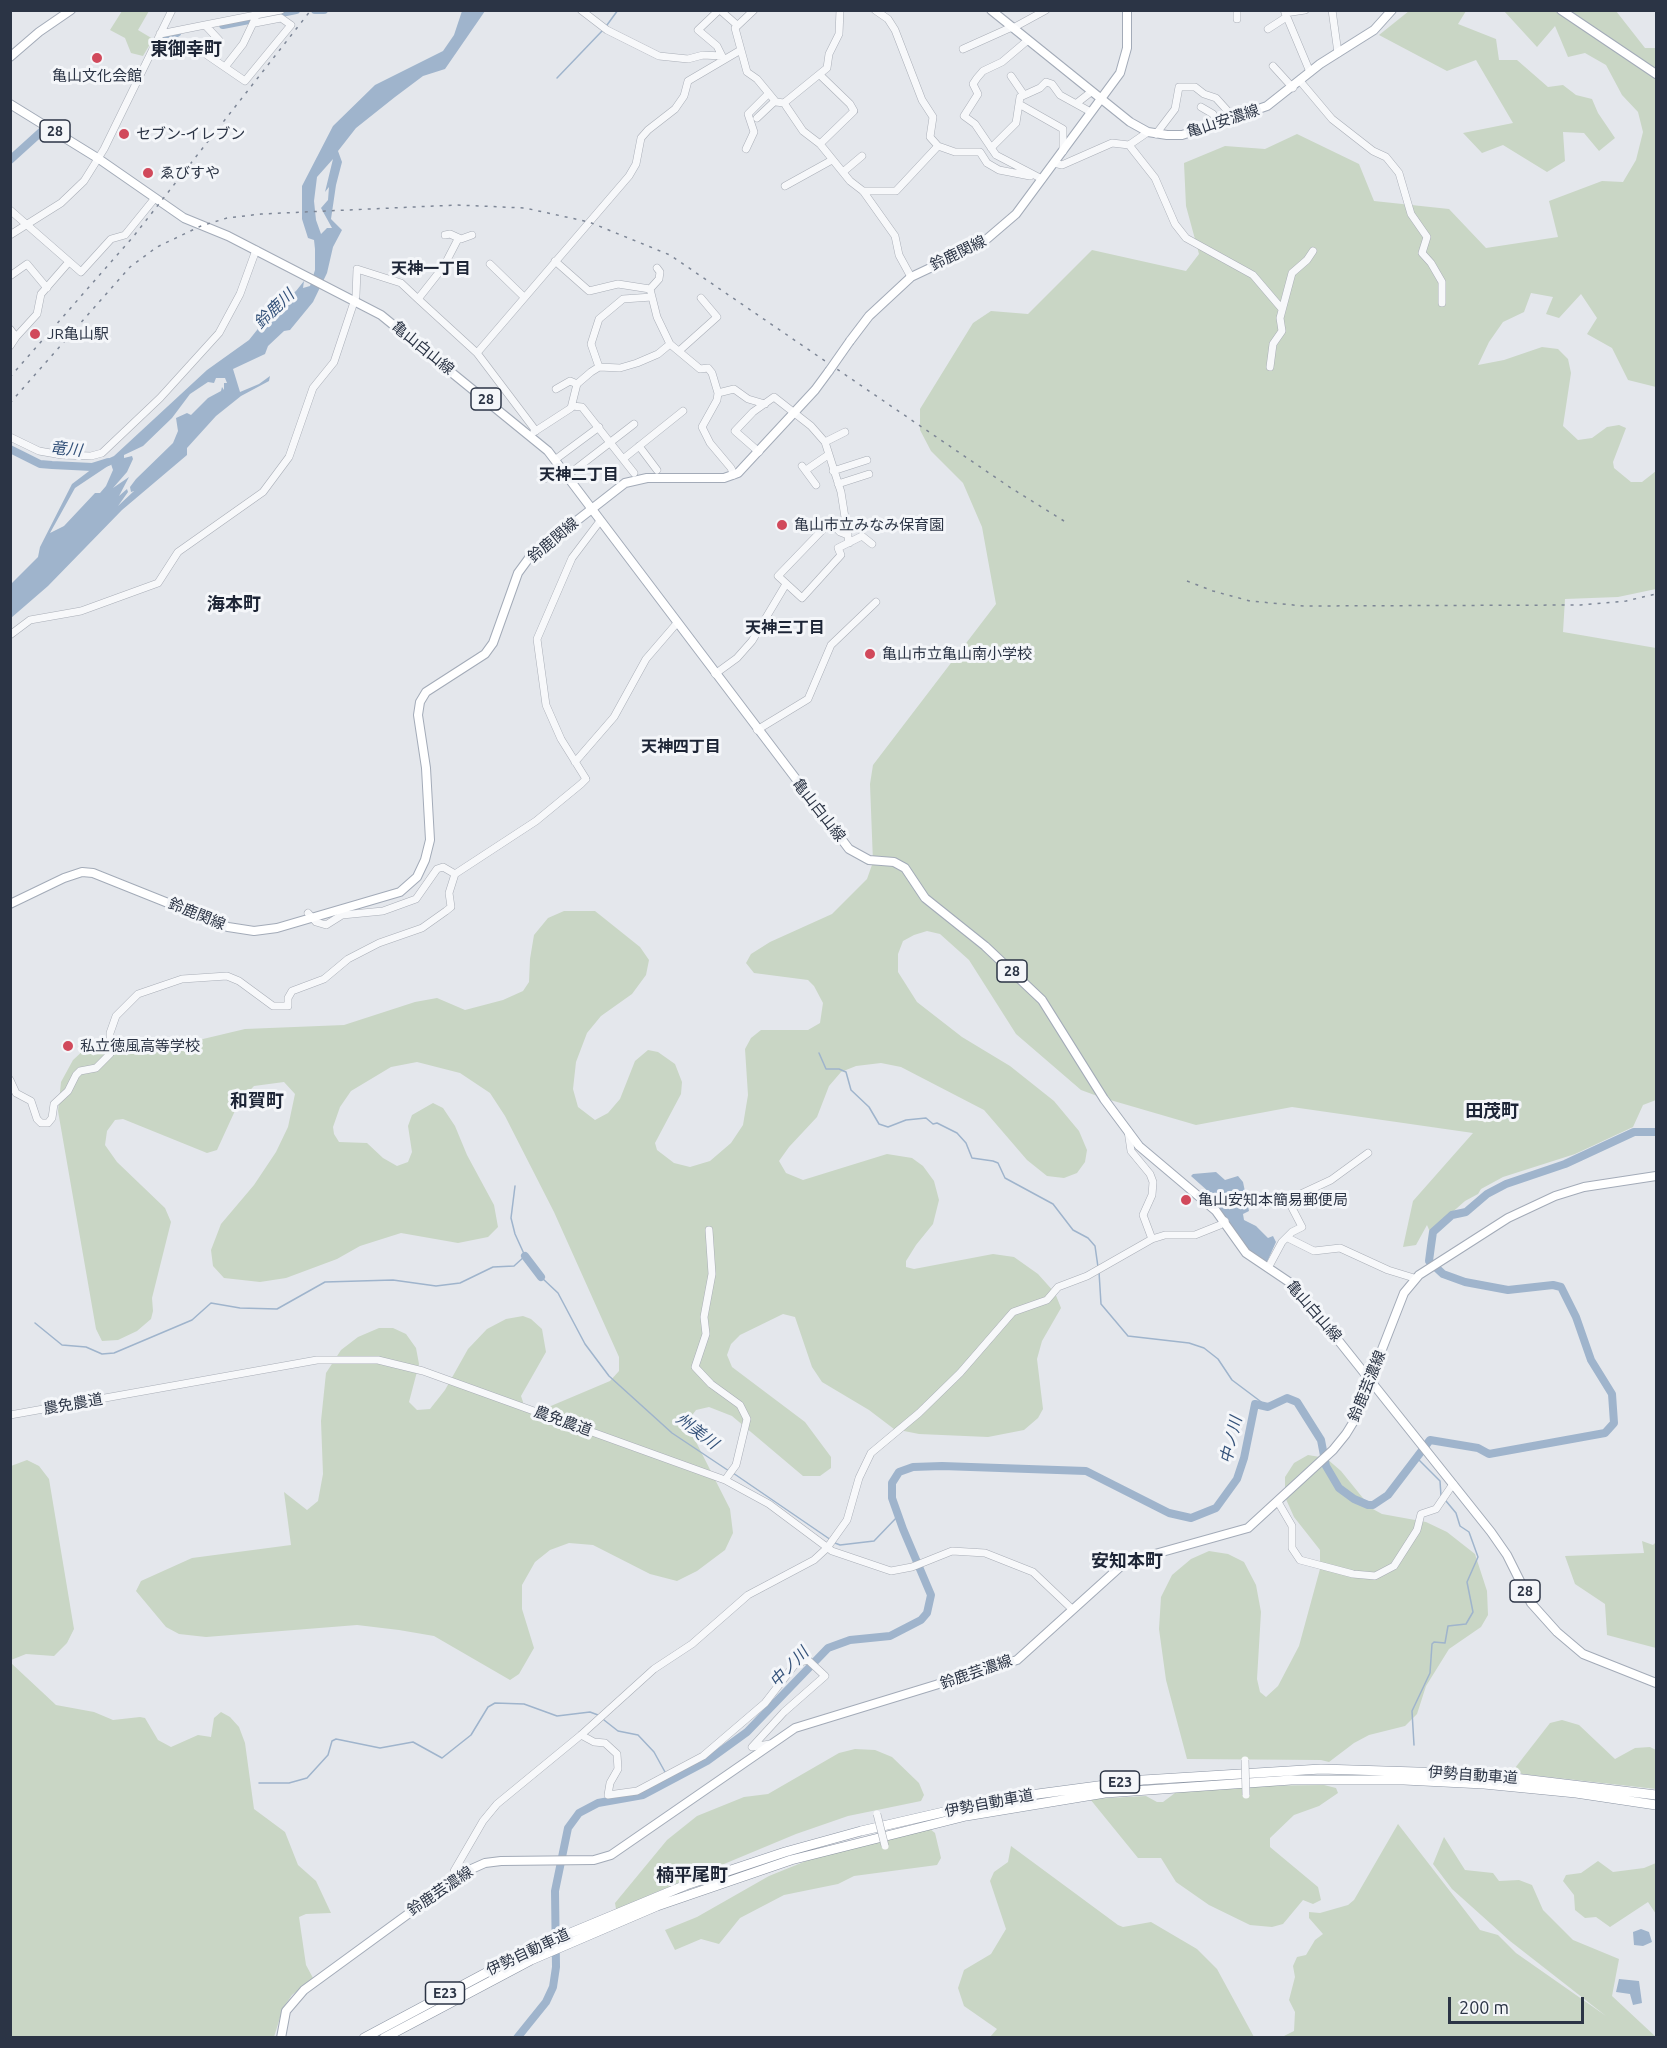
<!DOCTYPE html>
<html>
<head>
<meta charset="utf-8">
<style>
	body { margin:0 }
	#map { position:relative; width:1667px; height:2048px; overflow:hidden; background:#e4e7ec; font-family:Ubuntu,sans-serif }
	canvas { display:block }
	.frame { position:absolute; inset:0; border:12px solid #2b3445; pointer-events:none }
	.scale { position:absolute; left:1448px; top:1997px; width:136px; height:27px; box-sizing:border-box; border:3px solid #2b3445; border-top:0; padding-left:8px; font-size:18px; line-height:21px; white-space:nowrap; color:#2b3445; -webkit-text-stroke:4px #f4f6f9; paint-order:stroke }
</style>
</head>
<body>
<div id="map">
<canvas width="1667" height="2048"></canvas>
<div class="frame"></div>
<div class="scale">200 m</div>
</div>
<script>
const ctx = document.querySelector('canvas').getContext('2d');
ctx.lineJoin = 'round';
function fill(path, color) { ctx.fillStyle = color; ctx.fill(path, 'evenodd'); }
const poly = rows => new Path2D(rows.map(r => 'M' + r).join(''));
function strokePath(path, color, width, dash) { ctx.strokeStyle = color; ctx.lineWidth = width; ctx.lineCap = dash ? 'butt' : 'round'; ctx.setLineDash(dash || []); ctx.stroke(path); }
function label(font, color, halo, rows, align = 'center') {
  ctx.font = font + ' Ubuntu,"Noto Sans JP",sans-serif'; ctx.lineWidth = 6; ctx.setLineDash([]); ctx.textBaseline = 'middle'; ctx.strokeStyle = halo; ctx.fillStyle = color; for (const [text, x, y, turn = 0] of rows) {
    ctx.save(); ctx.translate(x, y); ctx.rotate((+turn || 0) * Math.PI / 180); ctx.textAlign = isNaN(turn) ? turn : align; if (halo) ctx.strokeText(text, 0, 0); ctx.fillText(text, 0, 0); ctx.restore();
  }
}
fill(poly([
	[122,11,149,11,138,30,153,39,143,56,131,53,125,38,110,30],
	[1409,11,1466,11,1458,24,1496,39,1499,60,1517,60,1548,87,1563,85,1576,95,1592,99,1598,113,1615,138,1599,151,1584,133,1563,132,1565,161,1547,172,1503,145,1482,153,1463,133,1513,123,1476,60,1447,71,1379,35],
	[1504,11,1616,11,1645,48,1656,48,1656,387,1628,380,1612,348,1587,334,1597,318,1581,294,1559,318,1546,314,1553,297,1531,293,1524,312,1503,322,1489,342,1478,365,1504,360,1542,347,1558,349,1568,359,1571,373,1563,426,1578,440,1592,438,1607,427,1619,425,1626,428,1613,462,1614,468,1631,482,1642,482,1656,471,1656,589,1618,597,1565,599,1563,632,1656,648,1656,1100,1643,1105,1633,1127,1575,1154,1503,1177,1481,1189,1478,1194,1465,1201,1430,1232,1427,1225,1416,1245,1403,1247,1413,1201,1473,1133,1292,1107,1196,1125,1100,1097,1081,1090,1016,1034,969,960,940,934,927,931,914,935,903,941,898,954,898,972,917,1002,962,1037,1010,1066,1054,1101,1079,1131,1087,1150,1085,1162,1077,1173,1064,1178,1047,1176,1027,1160,984,1110,901,1067,881,1063,856,1066,841,1072,829,1086,817,1117,789,1147,779,1161,786,1173,803,1180,887,1154,912,1158,923,1166,934,1181,939,1200,933,1224,916,1245,906,1261,906,1267,914,1269,993,1254,1014,1257,1038,1274,1055,1293,1061,1308,1042,1341,1037,1359,1043,1409,1038,1418,1024,1430,988,1437,919,1434,894,1429,869,1410,822,1382,812,1367,795,1317,783,1314,740,1335,731,1344,727,1355,732,1367,805,1422,831,1457,831,1468,820,1476,803,1476,732,1416,709,1407,696,1410,690,1418,694,1438,730,1509,733,1533,725,1550,697,1571,677,1581,650,1574,593,1545,569,1543,550,1550,535,1562,522,1585,522,1609,534,1648,519,1674,510,1680,434,1636,399,1630,357,1625,206,1637,179,1634,166,1627,136,1591,141,1581,192,1558,291,1545,284,1492,307,1510,318,1501,323,1474,321,1421,326,1373,341,1350,358,1337,379,1328,393,1328,406,1334,416,1348,419,1364,409,1402,417,1410,430,1409,445,1390,468,1349,487,1329,506,1319,523,1316,531,1319,542,1329,546,1352,521,1396,524,1405,539,1411,610,1381,619,1371,619,1357,554,1212,505,1116,490,1093,460,1073,417,1062,391,1067,351,1091,340,1107,333,1127,334,1134,339,1142,367,1143,383,1158,397,1166,408,1162,412,1152,408,1126,412,1115,433,1103,443,1108,455,1126,467,1155,494,1205,498,1227,488,1237,458,1243,401,1233,360,1246,337,1259,286,1278,260,1282,224,1278,213,1266,211,1250,221,1224,254,1185,276,1152,288,1127,295,1094,284,1082,254,1086,239,1102,217,1150,207,1153,123,1119,115,1120,107,1131,105,1145,117,1162,165,1208,171,1222,152,1298,153,1311,151,1319,137,1331,118,1340,102,1341,96,1329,58,1111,61,1082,73,1060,86,1048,110,1042,163,1042,203,1039,245,1029,344,1025,415,1002,437,998,465,1010,503,1000,523,991,529,982,530,959,534,935,548,918,564,911,595,911,640,947,649,960,646,975,632,994,601,1016,587,1033,576,1062,573,1089,578,1107,595,1120,608,1113,620,1099,635,1061,648,1050,658,1052,675,1064,682,1082,681,1094,655,1143,657,1150,674,1163,690,1167,710,1161,731,1143,743,1125,748,1095,745,1049,751,1038,761,1030,808,1030,820,1023,823,1003,814,986,808,980,754,973,746,963,751,954,770,942,832,914,867,879,873,862,870,784,873,765,996,604,982,527,963,483,931,451,920,430,920,409,973,323,991,311,1028,314,1092,250,1186,271,1199,254,1186,206,1184,163,1225,146,1265,149,1297,134,1359,164,1374,201,1449,209,1486,248,1558,237,1549,201,1602,181,1623,182,1636,160,1643,132,1638,112,1622,95,1606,65,1585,53,1568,57,1555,26,1537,47],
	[1308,1455,1326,1458,1341,1471,1371,1508,1382,1514,1426,1522,1447,1532,1475,1554,1487,1591,1488,1615,1481,1627,1449,1649,1426,1686,1417,1714,1405,1726,1369,1735,1354,1743,1329,1762,1321,1760,1187,1759,1166,1680,1159,1629,1161,1597,1172,1575,1191,1559,1209,1551,1228,1554,1244,1562,1256,1585,1261,1612,1257,1679,1260,1692,1266,1697,1278,1686,1299,1646,1320,1569,1320,1550,1294,1517,1285,1497,1285,1477,1294,1463],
	[27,1460,39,1466,49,1479,74,1629,67,1643,54,1656,26,1654,11,1660,11,1466],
	[1642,1541,1653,1545,1656,1542,1656,1648,1607,1635,1605,1604,1575,1584,1565,1556,1644,1553],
	[11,1663,56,1705,94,1712,113,1720,140,1717,145,1718,158,1740,171,1747,198,1735,211,1737,214,1718,221,1712,230,1717,239,1727,245,1743,254,1809,285,1832,298,1865,316,1881,331,1913,306,1914,299,1917,306,1965,313,1978,292,1995,283,2008,274,2037,11,2038],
	[1562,1720,1579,1725,1615,1759,1635,1748,1650,1747,1656,1750,1656,1789,1522,1774,1515,1768,1550,1723],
	[855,1749,875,1750,892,1757,919,1783,924,1795,921,1801,848,1816,796,1834,616,1909,615,1903,667,1840,697,1816,744,1797,768,1794,839,1753],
	[1324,1785,1336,1788,1338,1793,1319,1806,1294,1815,1270,1838,1270,1847,1318,1887,1321,1900,1313,1904,1303,1900,1283,1924,1272,1927,1250,1925,1209,1905,1176,1882,1161,1858,1138,1858,1090,1799,1146,1796,1157,1802,1163,1802,1179,1790,1242,1786],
	[1398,1824,1480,1930,1498,1935,1516,1953,1606,2016,1510,1941,1452,1889,1433,1864,1444,1837,1465,1870,1493,1873,1499,1881,1519,1880,1532,1885,1543,1910,1573,1940,1619,1959,1612,1996,1656,2037,1282,2037,1294,2031,1295,2012,1289,2000,1295,1977,1293,1966,1297,1957,1306,1955,1315,1940,1323,1934,1309,1918,1309,1912,1320,1913,1348,1905,1354,1900],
	[930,1829,935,1833,941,1858,937,1865,854,1876,838,1884,784,1895,740,1918,719,1944,701,1939,675,1950,665,1930,697,1917,769,1876,811,1859],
	[1011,1846,1118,1925,1123,1927,1151,1922,1197,1949,1217,1969,1254,2037,990,2037,997,2029,964,2006,958,1988,964,1970,991,1954,1006,1929,990,1881,994,1872,1008,1862],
	[1598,1861,1613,1872,1644,1868,1656,1863,1656,1914,1648,1902,1610,1927,1596,1917,1585,1918,1575,1910,1574,1895,1563,1881,1566,1875,1581,1873]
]), '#c9d6c5');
fill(poly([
	[462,11,485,11,445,69,423,76,395,97,356,128,338,151,342,162,336,185,331,219,342,230,333,247,327,273,313,302,290,330,284,331,268,346,265,354,233,369,240,392,259,384,270,376,269,381,241,396,216,416,187,448,187,455,122,510,48,586,11,618,11,584,38,557,40,547,72,484,101,462,114,456,207,370,249,340,277,305,296,291,304,281,303,288,310,286,315,270,315,249,314,240,308,238,302,219,302,186,333,126,375,85,443,51,454,35],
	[333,159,325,192,329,187,328,200,321,208,332,228,327,228,321,234,316,220,314,201,317,177],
	[216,378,225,378,227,383,224,383,224,390,222,387,221,391,208,398,191,415,187,413,176,418,178,431,173,443,136,479,130,487,131,492,134,491,118,506,128,492,127,489,119,496,129,477,113,488,127,472,133,459,132,456,124,458,124,455,143,446,172,418,190,394,208,382,214,383],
	[111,464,113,470,106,486,100,493,95,493,64,526,50,533,75,488],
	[1216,1172,1225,1180,1238,1176,1243,1182,1249,1211,1243,1214,1244,1220,1256,1226,1268,1238,1273,1236,1276,1242,1267,1262,1264,1263,1247,1250,1220,1210,1219,1201,1191,1176,1193,1174],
	[1641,1929,1649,1932,1652,1942,1643,1946,1634,1945,1633,1932],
	[1619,1979,1639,1981,1642,2003,1633,2005,1630,1994,1616,1992]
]), '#9fb4cc');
strokePath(poly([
	[607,25,618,10],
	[557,78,602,31],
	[819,1053,826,1069,839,1069,846,1072,851,1090,869,1107,879,1124,888,1127,906,1120,926,1118,933,1124,937,1123,957,1133,966,1143,972,1158,993,1161,998,1163,1005,1178,1053,1204,1073,1230,1088,1238,1095,1246,1098,1267],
	[1099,1272,1101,1304,1128,1336,1189,1343,1204,1348,1218,1359,1232,1380,1268,1407],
	[541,1277,558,1293,585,1344,609,1376,672,1433,729,1471],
	[35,1323,62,1345,86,1347,102,1354,114,1353,192,1320,211,1303,240,1308,277,1309,325,1282,393,1280,436,1286,460,1283,493,1267,514,1266,525,1256,515,1234,511,1218,515,1186],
	[1417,1458,1440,1481,1441,1496],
	[733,1473,831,1540],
	[835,1543,840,1545,874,1541,898,1516],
	[604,1720,618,1731,638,1735,654,1752,665,1772],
	[1414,1745,1412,1711,1430,1673,1432,1644,1434,1642,1445,1643,1448,1626,1466,1624,1473,1612,1467,1582,1478,1557,1469,1532,1460,1526,1456,1513,1446,1501],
	[259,1783,289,1783,307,1778,328,1755,332,1741,336,1739,380,1748,413,1742,442,1758,471,1735,488,1707,495,1703,524,1704,557,1716,590,1712,598,1715]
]), '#9fb4cc', 1.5);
strokePath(poly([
	[315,10,324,10],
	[257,18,296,10],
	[223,25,249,20],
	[159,42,177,33],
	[10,160,42,131],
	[10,449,40,464,52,465,92,467,108,462],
	[525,1256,541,1277],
	[517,2038,546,2002,553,1987,556,1967,555,1891,568,1828,579,1813,598,1803,643,1795,707,1761,747,1732,828,1648,850,1640,890,1636,921,1620,927,1613,931,1595,903,1529,892,1498,892,1483,899,1472,913,1467,942,1466,1086,1471,1169,1513,1191,1518,1216,1508,1237,1479,1244,1458,1255,1404,1268,1407,1287,1398,1297,1402,1321,1440,1326,1466,1339,1488,1354,1499,1368,1505,1373,1505,1388,1495,1430,1440,1478,1448,1489,1454,1605,1433,1614,1423,1612,1394,1591,1360,1576,1317,1561,1287,1553,1285,1508,1290,1465,1282,1443,1274,1429,1261,1431,1246,1433,1232,1452,1215,1466,1212,1487,1194,1506,1184,1565,1164,1634,1132,1656,1132]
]), '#9fb4cc', 8);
const minor = poly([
	[581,10,607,30,659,56,688,59,703,55,722,56],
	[719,10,698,30,717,46,723,58],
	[720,10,737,25],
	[754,10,735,28,747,72,757,79,776,102,784,103,803,131,820,144,850,181,863,191,895,236,899,255,911,277],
	[1237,10,1237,19],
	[1284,10,1310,72],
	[1332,10,1338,53],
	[1285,13,1305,10],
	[205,25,281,10],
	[1013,28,1046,10],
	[1268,29,1285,18],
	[160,34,205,25,219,40,207,55,245,81,291,25,281,18,255,23],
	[1028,40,1002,62,983,71,977,78,973,84,978,94,964,116,975,124,996,155,1042,179],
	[963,49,1012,27],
	[1273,66,1293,88],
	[225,67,243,44,255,19],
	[1011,76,1024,95],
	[1300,81,1332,119,1373,151,1386,157,1399,173,1411,214,1427,237,1422,253,1431,263,1442,282,1442,303],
	[784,103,827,68,829,54,839,34,840,10],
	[1077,103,1091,92],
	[1019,104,1063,129,1063,151],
	[1201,107,1213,114,1217,124],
	[757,118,775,101],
	[1156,134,1175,109,1179,87,1195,87,1204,94,1216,98,1234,118],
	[820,144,854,111,850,104,820,75],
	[1129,145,1155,178,1175,224,1186,238,1253,275,1282,309],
	[938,146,955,152,980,152,987,163,999,170,1030,176],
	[991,148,1016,123,1020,97,1040,88,1046,82,1052,84,1060,95,1089,111],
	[746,149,754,132,748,114,768,94],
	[1054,163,1062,165,1112,143,1129,145,1148,132],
	[843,172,862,156],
	[785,186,832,160],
	[863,191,896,191,938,146,930,137,933,117,922,100,895,30,888,19,875,10],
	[10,210,81,272,111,239,125,235,155,198],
	[10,235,61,203,84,181,104,149,172,10],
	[445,235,450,234,461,239,472,235],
	[555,261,589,291,618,284,650,289,657,317,670,344,700,369,708,368,712,373,718,393,717,400,702,427,710,443,731,468,734,475],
	[490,264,524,297],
	[10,276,27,264,47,288],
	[650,289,659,279,660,272,657,268],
	[418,299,444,266,458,239],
	[10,329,16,337,10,346],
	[16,337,37,314,41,294,68,263],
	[679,351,717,317,701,298],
	[477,353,629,176,636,164,641,138,648,130,675,109,684,96,688,81,739,51],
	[599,367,591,344,599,319,623,299,652,297],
	[1270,367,1273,344,1282,331,1280,318,1292,273,1307,260,1313,251],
	[556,389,570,381,577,384],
	[718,393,734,389,748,399,765,404],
	[572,406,582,407,634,473],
	[534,432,571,408,577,384,591,372,599,367,620,368,637,363,658,354,670,344],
	[10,437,39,451,62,455,91,456,102,453,160,398,219,333,240,294,256,250],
	[825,442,845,432],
	[639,446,657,470],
	[759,452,735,431,753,412,774,397,811,426,825,442,841,492,849,543],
	[556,459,599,427],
	[623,459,683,411],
	[802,466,816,485],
	[806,470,828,455],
	[833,471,867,460],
	[568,475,634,424],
	[544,479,566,472],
	[838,484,869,474],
	[848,535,840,532,830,522,778,576,802,598,841,555,838,548,862,536,872,544],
	[10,635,30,620,81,611,158,583,178,552,263,492,289,457,313,388,334,362,356,296,357,269,401,283,418,299,477,353,536,431],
	[715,674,737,658,752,641,786,584],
	[757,730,808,699,831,645,876,602],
	[575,762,614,717,646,659,677,623],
	[308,913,316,922,326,925,342,915,383,911,416,899,437,869,443,867,455,874],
	[10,1080,16,1093,31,1101,37,1119,41,1123,48,1123,52,1118,54,1104,68,1091,76,1075,80,1071,96,1068,110,1054,110,1033,116,1016,138,994,182,979,227,976,239,981,273,1006,288,1006,288,998,292,991,324,979,348,959,379,943,422,928,446,911,451,907,449,893,455,874,536,821,581,784,586,779,561,739,546,705,537,639,572,558,600,521],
	[1128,1131,1131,1151,1150,1174,1153,1182,1152,1195,1143,1215,1152,1239],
	[709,1230,712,1274,704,1317,706,1334,695,1367,711,1384,740,1405,747,1419,736,1465,725,1480],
	[1288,1238,1314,1251,1340,1248,1388,1270,1414,1278],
	[1268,1268,1282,1242,1292,1232,1302,1227,1288,1200,1331,1180,1368,1153],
	[10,1415,317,1360,378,1360,423,1371,725,1480,769,1504,832,1551,891,1571,912,1567,952,1551,985,1553,1033,1572,1072,1609],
	[1278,1502,1292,1526,1292,1548,1300,1560,1353,1574,1375,1576,1394,1566,1417,1530,1421,1514,1436,1509,1453,1484],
	[581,1735,594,1742,605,1743,617,1754,618,1769,610,1783,608,1795,637,1791,703,1756,765,1703,796,1663,808,1660,825,1676,784,1712,752,1747,770,1744],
	[467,1871,454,1871,483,1821,497,1804,581,1735,654,1669,692,1644,748,1595,814,1560,827,1548,847,1520,859,1478,871,1453,919,1413,960,1373,1013,1312,1047,1300,1058,1287,1087,1276,1152,1239,1165,1235,1195,1235,1220,1225,1225,1221]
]);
const major = poly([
	[991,10,1130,122,1148,132,1167,135,1182,135,1207,127,1267,106,1320,64,1374,30,1392,10],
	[1561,10,1656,74],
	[10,57,39,32,71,10],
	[10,104,99,159,184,218,228,236,381,315,548,451,849,849,869,860,894,862,905,868,925,898,985,946,1042,1000,1104,1099,1139,1146,1216,1211,1246,1253,1295,1286,1491,1532,1507,1555,1531,1603,1557,1632,1583,1654,1656,1683],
	[850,341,869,316,911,277,981,244,1016,214,1120,73,1127,48,1127,10],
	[10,904,64,878,82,872,93,873,228,927,254,931,277,928,400,892,417,877,425,860,430,840,426,768,418,715,420,702,426,692,485,654,493,643,518,573,529,558,625,483,647,478,724,478,738,473,815,390,829,371],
	[281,2038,286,2011,304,1990,467,1871,485,1863,501,1861,594,1860,611,1855,795,1728,1017,1660,1120,1567,1137,1559,1248,1528,1333,1450,1346,1434,1354,1421,1404,1293,1419,1275,1508,1218,1555,1196,1584,1187,1656,1176]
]);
const highway = poly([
	[364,2038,527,1951,686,1885,785,1852,861,1831,1000,1799,1143,1780,1321,1769,1481,1774,1656,1795],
	[384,2038,531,1960,657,1906,791,1860,966,1816,1105,1793,1291,1780,1404,1780,1484,1784,1576,1793,1656,1805]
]);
strokePath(minor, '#a9aeb7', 8);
strokePath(major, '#a3abb8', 10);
strokePath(highway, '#8b94a3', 10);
strokePath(minor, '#f7f8fa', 7);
strokePath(major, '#fff', 8);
strokePath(highway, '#fff', 9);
strokePath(poly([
	[10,377,133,237,311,10],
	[10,403,130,267,157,247,201,226,227,218,261,214,457,205,525,208,589,222,670,255,1011,488,1064,521],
	[1187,581,1213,591,1250,601,1304,606,1581,605,1626,601,1656,594]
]), '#7d8696', 1.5, [3, 6]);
const minorBridge = poly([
	[1245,1760,1246,1795],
	[877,1814,885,1846]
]);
const majorBridge = poly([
	[829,371,850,341]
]);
strokePath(minorBridge, '#a9aeb7', 8, []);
strokePath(majorBridge, '#a3abb8', 10, []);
strokePath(minorBridge, '#f7f8fa', 7);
strokePath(majorBridge, '#fff', 8);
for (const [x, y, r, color] of [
	[97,58,6,"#d1495b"],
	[124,134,6,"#d1495b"],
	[148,173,6,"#d1495b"],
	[35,334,6,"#d1495b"],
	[782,525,6,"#d1495b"],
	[870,654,6,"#d1495b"],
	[68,1046,6,"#d1495b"],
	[1186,1200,6,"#d1495b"]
]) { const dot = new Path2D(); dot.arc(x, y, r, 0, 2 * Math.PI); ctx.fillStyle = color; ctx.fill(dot); strokePath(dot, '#f4f6f9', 2); }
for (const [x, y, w] of [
	[55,131,30],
	[486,399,30],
	[1012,971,30],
	[1525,1591,30],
	[1120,1782,39],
	[445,1993,39]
]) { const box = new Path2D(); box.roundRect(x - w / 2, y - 11, w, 22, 4.5); ctx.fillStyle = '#f4f6f9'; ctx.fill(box); strokePath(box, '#2b3445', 1.5); }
label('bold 14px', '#2b3445', null, [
	["28",55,131],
	["28",486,399],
	["28",1012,971],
	["28",1525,1591],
	["E23",1120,1782],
	["E23",445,1993]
]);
label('15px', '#2b3445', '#f4f6f9', [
	["亀山文化会館",97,76,"center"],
	["セブン-イレブン",136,134],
	["ゑびすや",160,173],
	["JR亀山駅",47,334],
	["亀山市立みなみ保育園",794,525],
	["亀山市立亀山南小学校",882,654],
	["私立徳風高等学校",80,1046],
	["亀山安知本簡易郵便局",1198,1200]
], 'left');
label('15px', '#2b3445', '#f4f6f9', [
	["亀山安濃線",1223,121,-18],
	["鈴鹿関線",958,253,-26],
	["亀山白山線",423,348,39],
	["鈴鹿関線",553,540,-40],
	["亀山白山線",819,810,52],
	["鈴鹿関線",197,914,22],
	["亀山白山線",1314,1311,49],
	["鈴鹿芸濃線",1367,1386,-68],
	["農免農道",73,1404,-10],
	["農免農道",563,1421,20],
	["鈴鹿芸濃線",976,1672,-19],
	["伊勢自動車道",1473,1775,4],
	["伊勢自動車道",989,1803,-11],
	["鈴鹿芸濃線",440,1891,-34],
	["伊勢自動車道",528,1952,-25]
]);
label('bold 16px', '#1d2536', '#f4f6f9', [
	["天神一丁目",431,269],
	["天神二丁目",579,475],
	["天神三丁目",785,628],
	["天神四丁目",681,747]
]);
label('italic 16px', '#34527a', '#f4f6f9', [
	["鈴鹿川",274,309,-44],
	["竜川",66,449,6],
	["州美川",697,1431,37],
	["中ノ川",1231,1440,-77],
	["中ノ川",789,1667,-46]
]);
label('bold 18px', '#1d2536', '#f4f6f9', [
	["東御幸町",186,49],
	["海本町",234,604],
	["和賀町",257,1101],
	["田茂町",1492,1111],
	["安知本町",1127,1561],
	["楠平尾町",692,1875]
]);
</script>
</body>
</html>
